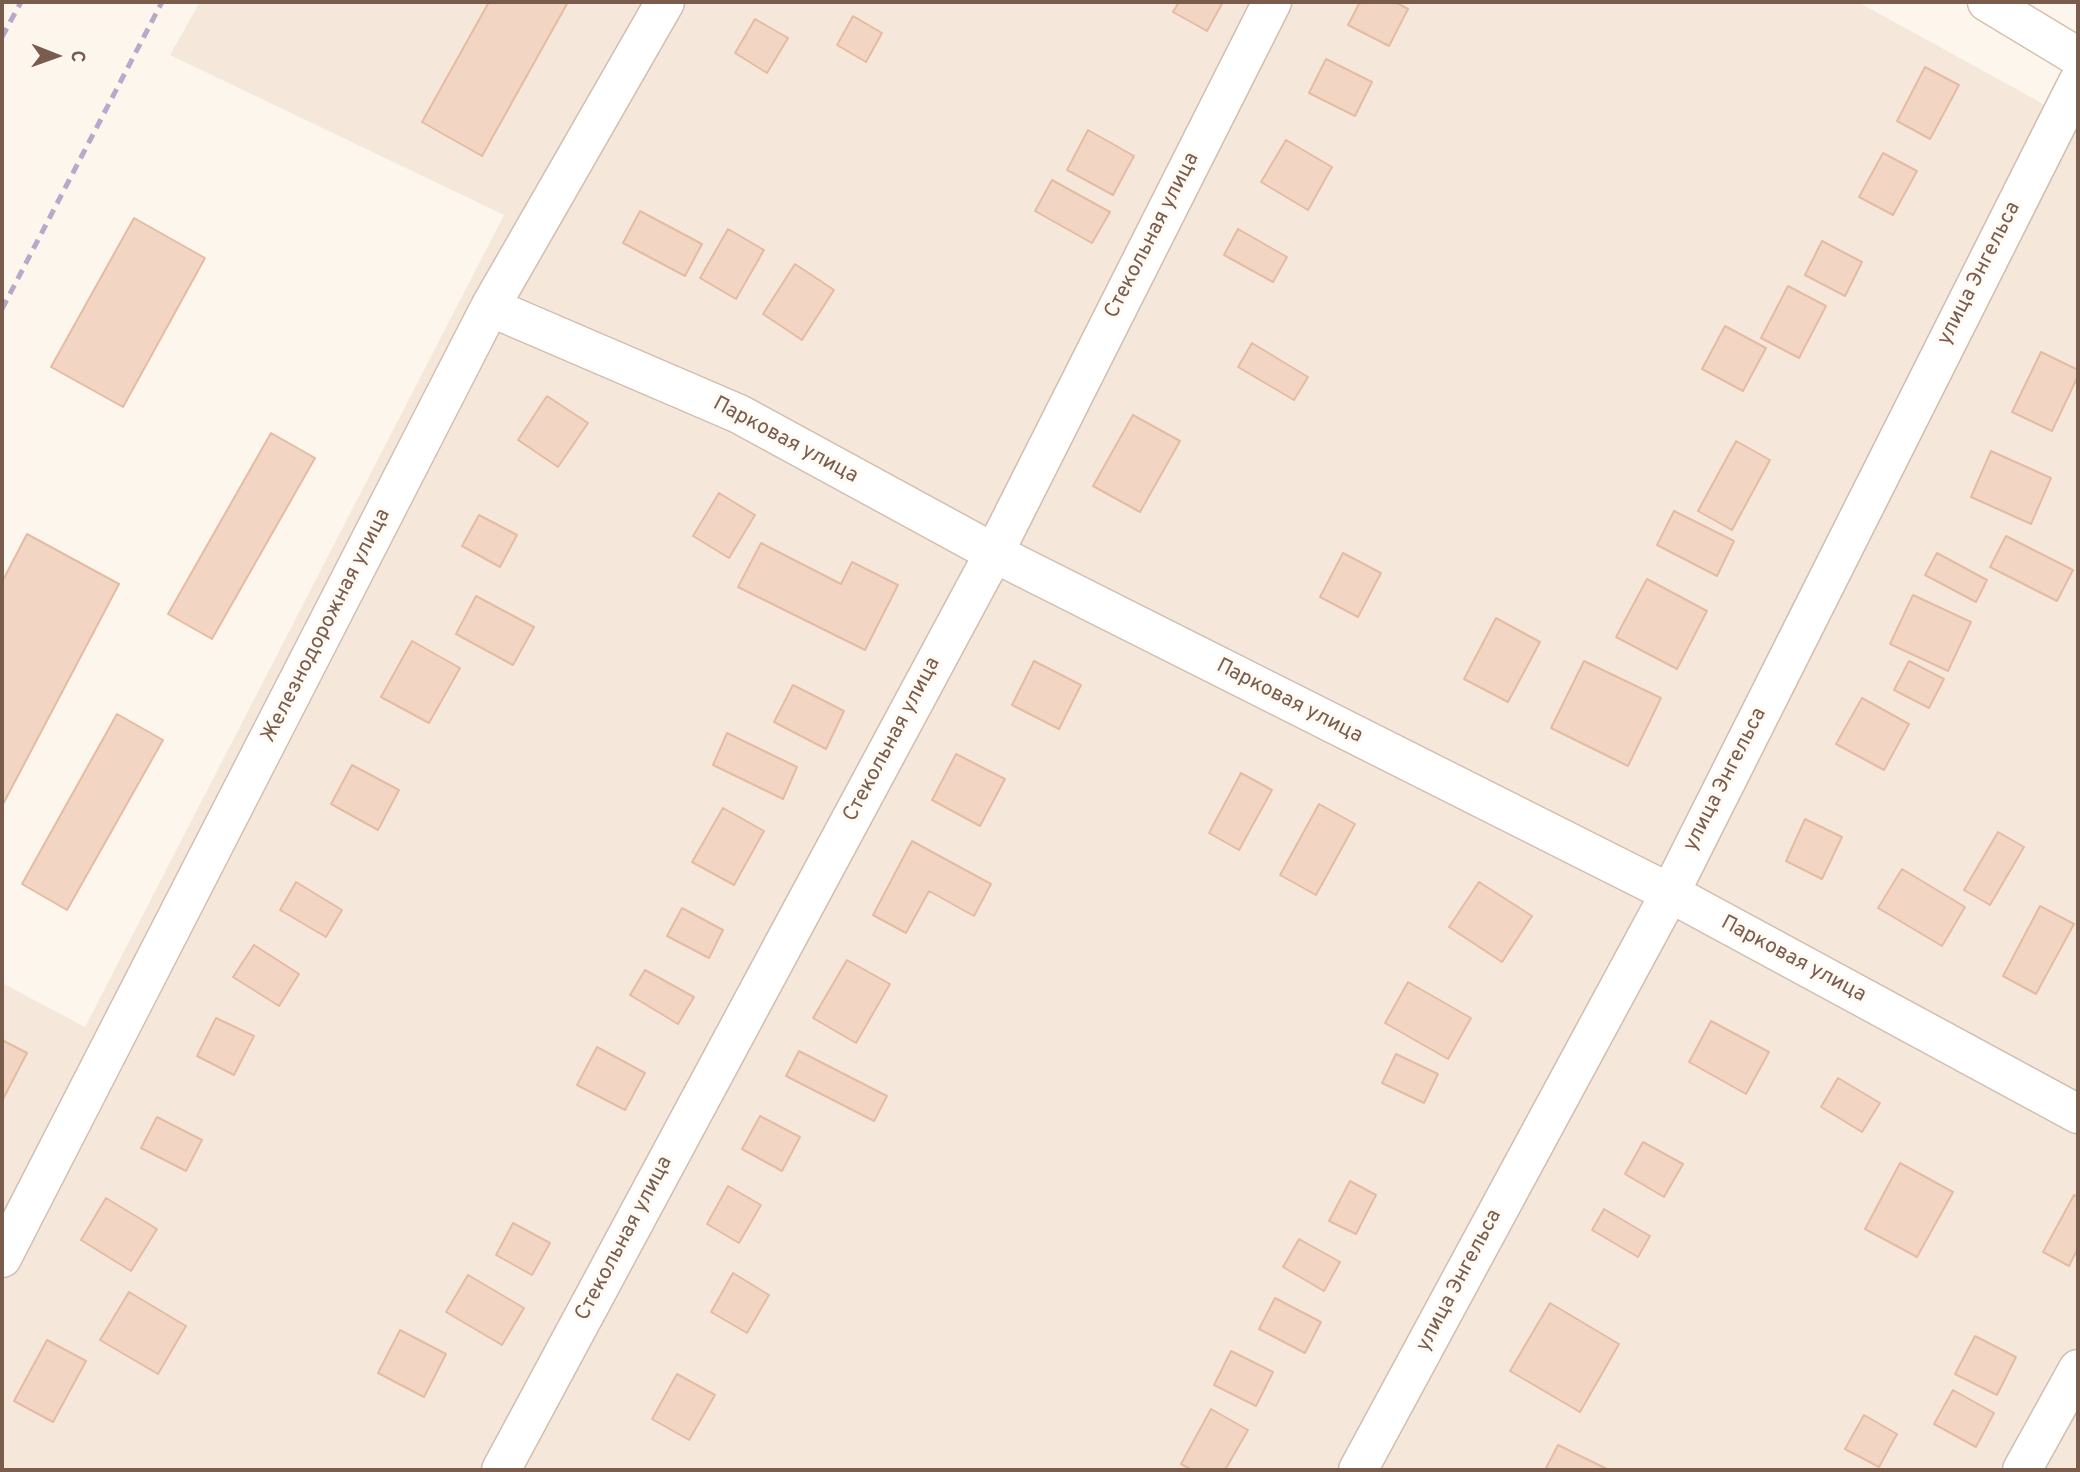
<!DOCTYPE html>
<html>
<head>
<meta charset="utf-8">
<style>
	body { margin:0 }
	#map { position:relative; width:2080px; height:1472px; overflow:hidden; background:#fdf6ec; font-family:Overpass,sans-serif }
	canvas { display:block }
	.frame { position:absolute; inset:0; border:4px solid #7a5c4d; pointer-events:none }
	.north { position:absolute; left:21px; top:21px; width:70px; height:70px; -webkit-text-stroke:5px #fffaf3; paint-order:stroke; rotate:91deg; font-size:19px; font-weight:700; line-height:28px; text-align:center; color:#7a5c4d }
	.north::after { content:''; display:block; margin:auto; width:24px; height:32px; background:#7a5c4d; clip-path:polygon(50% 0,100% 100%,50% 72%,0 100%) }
</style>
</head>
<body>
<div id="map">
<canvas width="2080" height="1472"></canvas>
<div class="frame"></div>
<div class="north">С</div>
</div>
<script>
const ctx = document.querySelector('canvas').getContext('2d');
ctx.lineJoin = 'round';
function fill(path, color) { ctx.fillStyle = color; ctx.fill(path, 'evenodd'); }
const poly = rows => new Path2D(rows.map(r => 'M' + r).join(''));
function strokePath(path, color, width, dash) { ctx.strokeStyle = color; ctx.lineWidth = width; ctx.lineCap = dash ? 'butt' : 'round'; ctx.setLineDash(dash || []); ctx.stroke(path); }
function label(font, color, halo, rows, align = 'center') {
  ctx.font = font + ' Overpass,sans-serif'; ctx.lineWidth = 6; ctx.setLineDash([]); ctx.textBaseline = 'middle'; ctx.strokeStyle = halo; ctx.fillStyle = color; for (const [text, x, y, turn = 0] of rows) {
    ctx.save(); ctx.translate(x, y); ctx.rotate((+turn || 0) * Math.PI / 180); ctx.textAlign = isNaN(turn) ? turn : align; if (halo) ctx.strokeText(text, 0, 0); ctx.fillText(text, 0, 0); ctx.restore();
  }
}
fill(poly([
	[200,2,1858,2,2078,123,2078,1470,2,1470,2,983,85,1027,504,215,170,55]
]), '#f5e8da');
const building = poly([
	[489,2,568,2,482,156,422,122,489,2],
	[1179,2,1223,2,1207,31,1173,12,1179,2],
	[1360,2,1395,2,1408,9,1389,46,1348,25,1360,2],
	[853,16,882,33,866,62,837,45,853,16],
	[755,19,788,38,767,73,735,53,755,19],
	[1326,59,1372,82,1355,116,1309,93,1326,59],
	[1925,67,1959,85,1930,139,1897,121,1925,67],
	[1088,130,1134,156,1113,195,1067,170,1088,130],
	[1286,140,1332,167,1308,210,1261,182,1286,140],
	[1883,153,1917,171,1893,215,1859,197,1883,153],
	[1052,180,1110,212,1092,243,1035,211,1052,180],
	[640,211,702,244,685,276,623,243,640,211],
	[134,218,205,258,123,407,51,367,134,218],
	[728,229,764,250,736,299,700,278,728,229],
	[1238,229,1287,257,1273,282,1224,255,1238,229],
	[1822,241,1862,262,1845,296,1805,275,1822,241],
	[795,264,834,290,802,340,763,314,795,264],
	[1788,286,1826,306,1799,358,1761,338,1788,286],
	[1725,326,1766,348,1743,391,1702,369,1725,326],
	[1252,343,1308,377,1294,400,1238,367,1252,343],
	[2041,352,2078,370,2078,376,2052,431,2012,412,2041,352],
	[547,396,588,423,558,467,518,440,547,396],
	[1133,415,1180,441,1140,512,1093,486,1133,415],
	[271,433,315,458,212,639,168,614,271,433],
	[1736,441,1770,460,1732,530,1698,511,1736,441],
	[1991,451,2051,478,2031,524,1971,497,1991,451],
	[719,493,755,515,729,558,693,536,719,493],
	[1674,511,1734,541,1717,576,1657,545,1674,511],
	[479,515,517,535,500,567,462,546,479,515],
	[27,534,119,584,2,806,2,582,27,534],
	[2006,536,2073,570,2057,601,1990,567,2006,536],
	[761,543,841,584,852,562,898,585,865,650,738,587,761,543],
	[1343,553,1381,573,1358,617,1320,597,1343,553],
	[1937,553,1987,580,1976,602,1925,575,1937,553],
	[1647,579,1707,611,1677,669,1616,637,1647,579],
	[1913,595,1971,622,1948,671,1890,644,1913,595],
	[476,596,534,627,513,665,456,634,476,596],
	[1496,618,1540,642,1508,702,1464,679,1496,618],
	[412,641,460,668,429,723,381,697,412,641],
	[1034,661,1081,685,1059,729,1012,705,1034,661],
	[1584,661,1661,698,1628,766,1551,728,1584,661],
	[1909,661,1944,679,1929,708,1894,690,1909,661],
	[793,685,844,711,826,749,774,722,793,685],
	[1862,698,1909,724,1884,770,1836,744,1862,698],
	[117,714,163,740,67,910,22,884,117,714],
	[727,733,797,767,783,799,713,765,727,733],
	[956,754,1005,779,980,826,932,800,956,754],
	[352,765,399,790,378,830,331,804,352,765],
	[1241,773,1272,790,1239,850,1209,833,1241,773],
	[1319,804,1355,824,1316,895,1280,875,1319,804],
	[723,808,764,831,734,885,692,862,723,808],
	[1805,819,1842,837,1822,879,1786,861,1805,819],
	[1998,832,2024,847,1990,905,1964,890,1998,832],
	[912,841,991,884,974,916,929,891,906,933,873,915,912,841],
	[1902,869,1965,907,1942,946,1878,908,1902,869],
	[296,882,342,910,326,937,280,910,296,882],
	[1479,882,1532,916,1502,962,1449,927,1479,882],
	[2040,906,2074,924,2036,994,2003,976,2040,906],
	[682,908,723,930,709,958,667,936,682,908],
	[254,945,299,974,279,1006,233,977,254,945],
	[847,960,890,984,856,1043,813,1018,847,960],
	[645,970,694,997,678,1024,630,995,645,970],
	[1408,982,1471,1018,1448,1059,1385,1023,1408,982],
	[216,1018,254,1036,234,1075,197,1056,216,1018],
	[1711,1021,1769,1052,1746,1094,1689,1062,1711,1021],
	[2,1040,27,1053,2,1101,2,1040],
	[597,1047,645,1073,625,1110,577,1085,597,1047],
	[799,1051,887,1096,874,1121,786,1076,799,1051],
	[1396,1054,1438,1074,1424,1103,1382,1083,1396,1054],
	[1838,1078,1880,1103,1862,1132,1821,1107,1838,1078],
	[760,1116,800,1137,782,1171,742,1149,760,1116],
	[157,1117,202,1140,186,1171,141,1148,157,1117],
	[1643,1142,1683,1164,1664,1197,1625,1174,1643,1142],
	[1900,1163,1953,1192,1917,1257,1865,1229,1900,1163],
	[1350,1181,1376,1195,1356,1234,1329,1221,1350,1181],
	[728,1186,761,1205,739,1243,707,1224,728,1186],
	[2074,1195,2078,1197,2078,1248,2069,1266,2043,1252,2074,1195],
	[106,1198,157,1229,131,1271,81,1240,106,1198],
	[1604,1209,1650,1236,1638,1257,1592,1230,1604,1209],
	[513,1223,550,1243,532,1275,496,1255,513,1223],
	[1299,1239,1340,1262,1324,1291,1283,1267,1299,1239],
	[733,1273,769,1295,747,1333,711,1312,733,1273],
	[468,1275,524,1308,502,1345,446,1312,468,1275],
	[129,1292,186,1326,158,1374,100,1340,129,1292],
	[1275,1298,1321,1322,1305,1353,1259,1329,1275,1298],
	[1550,1303,1619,1344,1580,1412,1510,1371,1550,1303],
	[400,1330,446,1354,424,1397,378,1373,400,1330],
	[1975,1336,2016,1357,1997,1395,1955,1374,1975,1336],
	[47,1340,86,1361,53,1422,14,1401,47,1340],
	[1231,1351,1273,1372,1256,1406,1214,1385,1231,1351],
	[677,1374,715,1395,689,1440,652,1419,677,1374],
	[1953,1390,1994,1413,1976,1447,1934,1424,1953,1390],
	[1211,1409,1248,1430,1225,1470,1192,1470,1181,1464,1211,1409],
	[1864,1415,1897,1434,1879,1467,1845,1449,1864,1415],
	[1558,1445,1609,1470,1545,1470,1558,1445]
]);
fill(building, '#f3d5c3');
strokePath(building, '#e6bba3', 2);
const street = poly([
	[490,307,739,414,994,553,1670,893,2078,1114],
	[2,1258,490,307,665,2],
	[501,1470,994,553,1272,2],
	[1358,1470,1670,893,2078,82],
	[2022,1470,2078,1369]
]);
const secondary = poly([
	[1987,2,2078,57]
]);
strokePath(street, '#d1beb0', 41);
strokePath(secondary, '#d6c0b0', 41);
strokePath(street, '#fff', 38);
strokePath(secondary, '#fff', 38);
strokePath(poly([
	[2,37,21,2],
	[2,309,162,2]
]), '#b9a8c9', 5, [10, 7]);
label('21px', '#7a5c4d', '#fffaf3', [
	["Стекольная улица",1153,236,-63],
	["улица Энгельса",1980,274,-63],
	["Парковая улица",785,441,28],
	["Железнодорожная улица",327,626,-63],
	["Парковая улица",1289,702,27],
	["Стекольная улица",893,740,-62],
	["улица Энгельса",1726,780,-63],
	["Парковая улица",1793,960,28],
	["Стекольная улица",625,1239,-62],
	["улица Энгельса",1460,1281,-62]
]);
</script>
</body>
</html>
